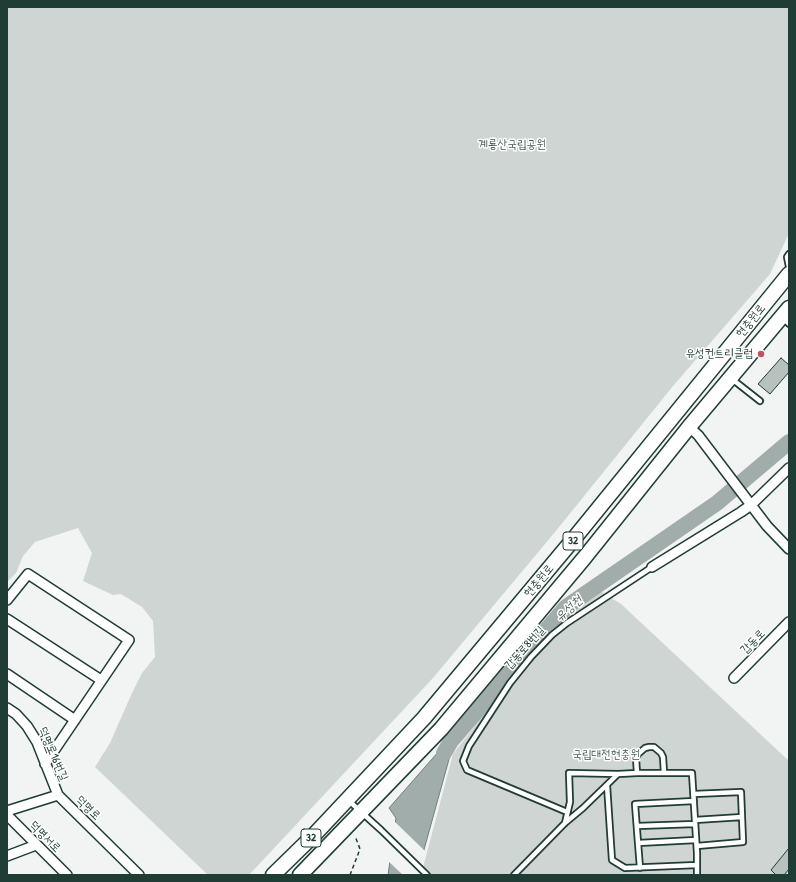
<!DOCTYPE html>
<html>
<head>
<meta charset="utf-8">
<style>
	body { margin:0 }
	#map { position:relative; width:796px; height:882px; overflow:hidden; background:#f2f3f3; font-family:"Patrick Hand",sans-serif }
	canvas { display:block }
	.frame { position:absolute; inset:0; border:8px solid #1f3d34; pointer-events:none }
</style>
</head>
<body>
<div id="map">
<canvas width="796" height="882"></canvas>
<div class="frame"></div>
</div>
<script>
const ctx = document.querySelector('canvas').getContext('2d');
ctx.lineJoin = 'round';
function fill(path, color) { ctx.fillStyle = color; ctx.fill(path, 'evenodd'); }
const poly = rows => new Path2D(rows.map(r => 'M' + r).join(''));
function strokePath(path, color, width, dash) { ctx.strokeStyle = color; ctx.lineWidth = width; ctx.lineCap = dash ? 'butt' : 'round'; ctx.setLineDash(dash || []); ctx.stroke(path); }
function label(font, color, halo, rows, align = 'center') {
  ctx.font = font + ' "Patrick Hand","Poor Story",sans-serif'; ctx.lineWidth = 3; ctx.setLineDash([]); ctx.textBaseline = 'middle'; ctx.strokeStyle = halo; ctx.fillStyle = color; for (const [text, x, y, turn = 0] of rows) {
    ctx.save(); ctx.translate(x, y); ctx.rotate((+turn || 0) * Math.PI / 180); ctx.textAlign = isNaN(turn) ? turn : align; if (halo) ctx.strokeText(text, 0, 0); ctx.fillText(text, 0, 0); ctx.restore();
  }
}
fill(poly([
	[7,7,789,7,789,233,770,274,673,386,555,532,433,678,249,875,208,875,95,767,110,743,132,693,142,673,155,657,153,621,142,607,121,594,113,595,83,581,92,553,78,528,35,542,23,556,16,573,7,582],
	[597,589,621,604,789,761,789,875,421,875,453,754,540,642]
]), '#ced5d3');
const water = poly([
	[454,734,459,740,451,752,417,875,388,875,396,818,389,808,454,734]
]);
fill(water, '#a1adaa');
strokePath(water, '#6d807b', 1);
fill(poly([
	[394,821,425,851,419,875,403,875,388,861]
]), '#f2f3f3');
strokePath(poly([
	[444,753,451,741,566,607,717,503,789,442]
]), '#a1adaa', 16);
const building = poly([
	[781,358,789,365,789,372,770,394,758,384,781,358],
	[789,848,789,869,784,875,776,875,771,870,789,848]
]);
fill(building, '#b7c1bd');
strokePath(building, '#1f3d34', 1);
const lane = poly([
	[789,254,787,257,789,267],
	[783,318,789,324],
	[732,379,760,401],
	[637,773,636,758,638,754,645,748,649,747,654,747,661,753,663,757,664,773],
	[607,785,612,860,625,868,697,865],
	[694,794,741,792,743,842,697,846],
	[348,800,381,830,427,875],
	[567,812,467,770,463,761,469,746,510,683,531,657,552,635,567,623,652,567],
	[695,820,742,817],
	[565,823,570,802,569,773,618,774],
	[637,826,695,824],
	[638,843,635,804,694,801],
	[640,868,638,843,696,840],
	[514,875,565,823,583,808,618,774,637,773,692,773,697,853,697,875]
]);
const street = poly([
	[689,427,698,435,767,526,789,549],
	[652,567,741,512,751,505,789,468],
	[7,600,28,574,129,640,45,764],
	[7,619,101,680],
	[7,674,75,720],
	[734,678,789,622],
	[7,708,16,714,27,726,37,742,58,795],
	[7,811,58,795,139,875],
	[7,815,67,875],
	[7,856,36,845]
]);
const primary = poly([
	[273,875,314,835,424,718,572,541,789,274],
	[300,875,441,729,585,557,689,427,789,308]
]);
strokePath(lane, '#1f3d34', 8);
strokePath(street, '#1f3d34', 12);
strokePath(primary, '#1f3d34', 17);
strokePath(poly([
	[350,875,360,849,355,836]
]), '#1f3d34', 1.5, [4, 3]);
strokePath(lane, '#fff', 4.5);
strokePath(street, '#fff', 9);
strokePath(primary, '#fff', 14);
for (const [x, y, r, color] of [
	[761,354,4,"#d1495b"]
]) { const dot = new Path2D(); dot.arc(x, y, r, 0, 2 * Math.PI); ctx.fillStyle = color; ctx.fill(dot); strokePath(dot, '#fff', 1.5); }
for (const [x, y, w] of [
	[573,541,20],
	[311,838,20]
]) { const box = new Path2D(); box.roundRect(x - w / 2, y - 9, w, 18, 3); ctx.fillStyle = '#fff'; ctx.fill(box); strokePath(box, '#1f3d34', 1); }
label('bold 11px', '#1f3d34', null, [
	["32",573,541],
	["32",311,838]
]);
label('12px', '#425b54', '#fff', [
	["계룡산국립공원",512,145],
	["국립대전현충원",606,755]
]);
label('12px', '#1f3d34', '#fff', [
	["현충원로",751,321,-51],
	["현충원로",539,581,-50],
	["갑동로",753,642,-45],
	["갑동로8번길",525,648,-48],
	["덕명로16번길",53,754,67],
	["덕명로",88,808,44],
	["덕명서로",45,837,45]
]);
label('12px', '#1f3d34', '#fff', [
	["유성컨트리클럽",753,354]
], 'right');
label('italic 13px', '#465f57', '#fff', [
	["유성천",569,609,-42]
]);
</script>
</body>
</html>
